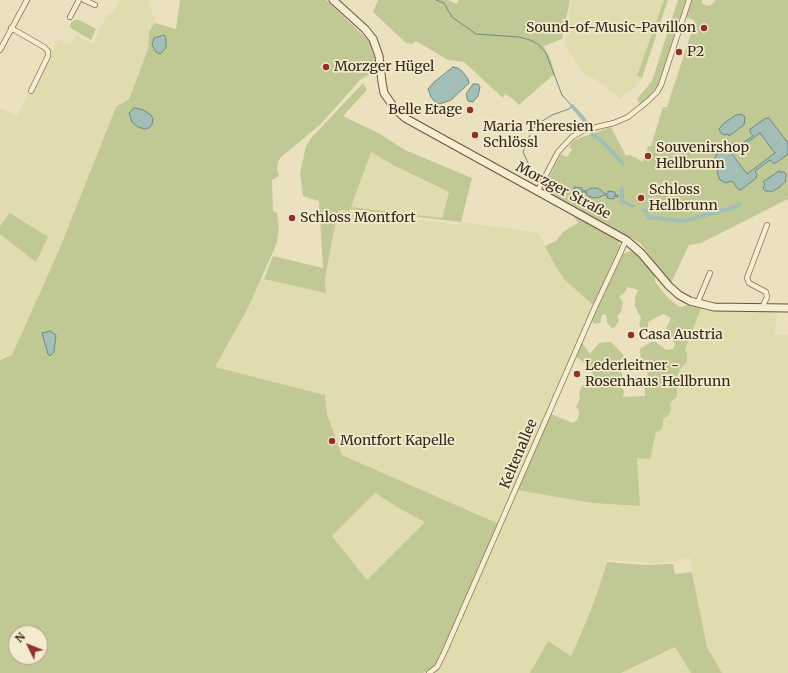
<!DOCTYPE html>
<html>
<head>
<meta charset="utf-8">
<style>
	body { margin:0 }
	#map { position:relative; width:788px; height:673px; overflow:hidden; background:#ece1bf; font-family:Merriweather,serif }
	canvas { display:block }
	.north { position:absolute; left:8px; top:625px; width:40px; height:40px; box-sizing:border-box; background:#f4ebce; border:1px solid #a79d87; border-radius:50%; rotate:313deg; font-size:11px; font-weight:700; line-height:16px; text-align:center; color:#34291c }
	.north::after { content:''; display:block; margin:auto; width:14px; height:18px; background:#91302a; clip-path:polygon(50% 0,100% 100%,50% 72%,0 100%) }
</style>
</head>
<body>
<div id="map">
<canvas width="788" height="673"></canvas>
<div class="north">N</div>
</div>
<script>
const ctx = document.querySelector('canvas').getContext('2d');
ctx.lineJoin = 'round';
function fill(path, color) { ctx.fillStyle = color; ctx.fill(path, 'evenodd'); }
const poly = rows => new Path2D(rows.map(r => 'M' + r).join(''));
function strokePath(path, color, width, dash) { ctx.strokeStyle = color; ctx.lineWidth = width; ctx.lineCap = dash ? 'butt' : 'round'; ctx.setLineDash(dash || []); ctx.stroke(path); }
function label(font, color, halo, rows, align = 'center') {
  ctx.font = font + ' Merriweather,serif'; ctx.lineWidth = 3.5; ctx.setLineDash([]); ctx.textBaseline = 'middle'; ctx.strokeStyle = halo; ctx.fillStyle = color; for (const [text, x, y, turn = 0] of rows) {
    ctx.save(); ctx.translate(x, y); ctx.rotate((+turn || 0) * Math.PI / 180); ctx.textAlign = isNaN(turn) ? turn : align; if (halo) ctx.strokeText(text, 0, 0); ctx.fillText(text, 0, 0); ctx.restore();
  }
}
fill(poly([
	[120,0,149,0,155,23,149,32,148,49,129,99,116,107,59,250,12,355,0,360,0,108,17,116,28,94,31,95,58,39,70,45,76,36,93,44,106,16,112,13],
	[571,0,664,0,637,76,642,78,634,88,620,99,601,83,584,73,569,53,565,45,565,38],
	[371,152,393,165,449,192,442,218,351,207],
	[341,210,460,225,461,222,535,232,541,237,552,260,576,290,593,305,499,524,342,455,327,414,325,395,215,367,247,310,262,278,326,293,325,279,332,241,338,212],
	[701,308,713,310,777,311,775,334,788,335,788,673,722,673,707,647,690,558,663,563,652,563,607,560,598,591,586,622,571,656,549,641,530,673,432,673,517,490,592,503,640,506,637,458,650,459,656,432,663,426,663,419,668,415,671,410,670,404,675,400,677,389,675,384,685,351],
	[375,493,402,510,426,522,367,580,332,536],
	[675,647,691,673,621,673]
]), '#e1dcad');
fill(poly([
	[180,0,326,0,369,41,374,56,376,70,360,80,321,124,281,157,278,162,277,168,279,176,272,180,273,211,277,213,279,227,277,243,247,310,215,367,325,395,327,414,342,455,499,524,443,652,433,668,423,673,0,673,0,360,12,355,59,250,116,107,129,99,148,49,149,32,155,23,176,29],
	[375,493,402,510,425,522,367,580,332,536],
	[16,633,40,633,40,657,16,657],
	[378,0,448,0,456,4,459,0,570,0,562,39,544,46,551,61,555,75,552,76,519,105,513,99,505,94,503,98,464,62,448,60,416,41,412,44,406,43,373,12],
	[664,0,668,0,642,78,637,76],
	[678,0,686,0,659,83,650,96,640,104,637,99,652,81],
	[692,0,702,0,702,4,710,6,716,0,788,0,788,199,701,243,689,245,671,283,640,243,545,192,544,187,561,154,567,157,572,149,569,147,574,140,611,127,626,156,629,155,637,158,642,162,643,161,648,146,651,146,663,107,667,107,695,21,686,17],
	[75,20,79,20,96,29,91,40,74,30,70,27,71,23],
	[363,83,367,90,343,116,380,134,405,150,472,178,461,222,350,209,349,211,341,210,338,212,332,241,325,279,326,293,264,279,273,256,323,268,319,201,303,196,300,173,306,146,312,137],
	[371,152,393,165,449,192,442,218,351,207],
	[10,213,48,237,36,262,0,234,0,226],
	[573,214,618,239,621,248,618,256,593,305,564,279,552,260,545,246,556,241,563,232,578,223],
	[634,250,655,273,655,282,669,299,680,307,689,305,701,308,685,350,687,354,687,362,680,369,675,384,677,389,677,397,670,403,671,409,669,415,663,419,663,426,660,431,656,432,650,459,637,458,640,506,592,503,517,490,551,414,573,423,577,420,579,415,579,410,576,407,580,398,579,392,582,386,594,377,589,366,575,356,581,341,590,354,599,343,611,342,621,352,624,356,619,362,618,368,622,373,622,379,618,382,624,391,623,397,645,396,644,381,648,375,641,361,640,349,651,342,656,342,666,350,673,349,675,344,665,331,671,318,663,314,648,322,648,328,646,331,642,331,639,325,641,318,635,306,635,298,638,290,628,287,624,293,619,297,623,302,621,312,617,316,619,320,615,327,612,328,607,323,606,314,602,315,600,323,594,324,591,319,623,254],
	[607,562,645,565,673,564,675,574,692,572,707,647,722,673,691,673,675,647,621,673,530,673,548,641,571,656,586,622,598,591]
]), '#c0c994');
const water = poly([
	[164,35,166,38,166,48,160,54,156,52,152,45,154,38,164,35],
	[453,67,458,68,462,71,468,79,469,83,451,100,440,104,436,103,431,97,428,89,434,82,453,67],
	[473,84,478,84,480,87,478,96,473,102,468,101,466,94,473,84],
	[134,108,143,110,151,115,153,119,152,124,149,128,145,129,138,127,132,122,129,113,134,108],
	[741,114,745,117,744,125,729,136,728,134,724,135,721,133,719,129,723,124,736,115,741,114],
	[766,118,769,118,788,143,788,154,776,163,773,163,770,160,755,171,757,175,756,178,741,190,738,189,732,181,726,183,720,180,717,172,720,165,715,159,716,155,732,143,734,144,737,147,753,136,750,132,750,129,766,118],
	[760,133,775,153,747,174,732,154,760,133],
	[779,171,780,172,784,172,786,174,786,177,785,179,786,181,780,186,780,187,771,192,769,191,765,191,763,188,765,184,763,182,779,171],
	[575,187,582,188,582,190,586,191,591,188,596,188,601,190,604,193,608,194,608,191,615,192,615,195,618,195,618,197,614,196,614,199,607,198,608,196,604,195,600,197,594,198,588,196,586,192,581,192,581,194,574,193,573,189,575,189,575,187],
	[50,331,56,335,54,352,50,356,48,354,42,333,50,331]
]);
fill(water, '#a2beb7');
strokePath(water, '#6a8b85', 1);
strokePath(poly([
	[436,0,444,3,452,17,476,34,519,37,530,40,538,44,546,53,562,95,572,106,569,109,552,115,536,125,533,129],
	[529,165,523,152,530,135]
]), '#6a8b85', 1);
strokePath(poly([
	[572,106,581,116,588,125],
	[592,134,603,142,623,164],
	[622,199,622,189],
	[621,201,632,206],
	[643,210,646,211,648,217,664,219],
	[702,216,735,207,740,204],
	[667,219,681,221,689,220,698,217]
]), '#a2beb7', 4);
const street = poly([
	[84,0,95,5],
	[70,17,79,0],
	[11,28,44,47,48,51,48,56,31,91],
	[0,50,27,0],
	[537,192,558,152,572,137,584,130,614,123,628,117,648,101,657,92,661,85,689,0],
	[697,304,710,273],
	[762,308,767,297,766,292,749,283,747,278,767,225],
	[429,673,437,667,444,653,595,307,618,258,626,240]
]);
const secondary = poly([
	[333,0,365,29,373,39,379,56,382,82,384,93,395,109,405,118,626,240,641,253,669,286,679,295,690,301,714,307,788,308]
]);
strokePath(street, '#847258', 6);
strokePath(secondary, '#66533c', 9);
strokePath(street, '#f7eed2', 4.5);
strokePath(secondary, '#f7eed2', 7);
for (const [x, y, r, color] of [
	[704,28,4,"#91302a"],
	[679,52,4,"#91302a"],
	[326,67,4,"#91302a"],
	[470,110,4,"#91302a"],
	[475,135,4,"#91302a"],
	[648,156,4,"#91302a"],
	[641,198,4,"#91302a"],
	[292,218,4,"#91302a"],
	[631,335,4,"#91302a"],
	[577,374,4,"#91302a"],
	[332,441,4,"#91302a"]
]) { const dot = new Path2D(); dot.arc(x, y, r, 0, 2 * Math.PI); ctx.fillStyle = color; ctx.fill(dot); strokePath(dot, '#f4ebce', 1.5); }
label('14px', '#34291c', '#f4ebce', [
	["Sound-of-Music-Pavillon",696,28,"right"],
	["P2",687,52],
	["Morzger Hügel",334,67],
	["Belle Etage",462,110,"right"],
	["Maria Theresien",483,127],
	["Schlössl",483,143],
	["Souvenirshop",656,148],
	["Hellbrunn",656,164],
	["Schloss",649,190],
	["Hellbrunn",649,206],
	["Schloss Montfort",300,218],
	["Casa Austria",639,335],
	["Lederleitner -",585,366],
	["Rosenhaus Hellbrunn",585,382],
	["Montfort Kapelle",340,441]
], 'left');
label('14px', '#34291c', '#f4ebce', [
	["Morzger Straße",563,191,28],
	["Keltenallee",519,454,-67]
]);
</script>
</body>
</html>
